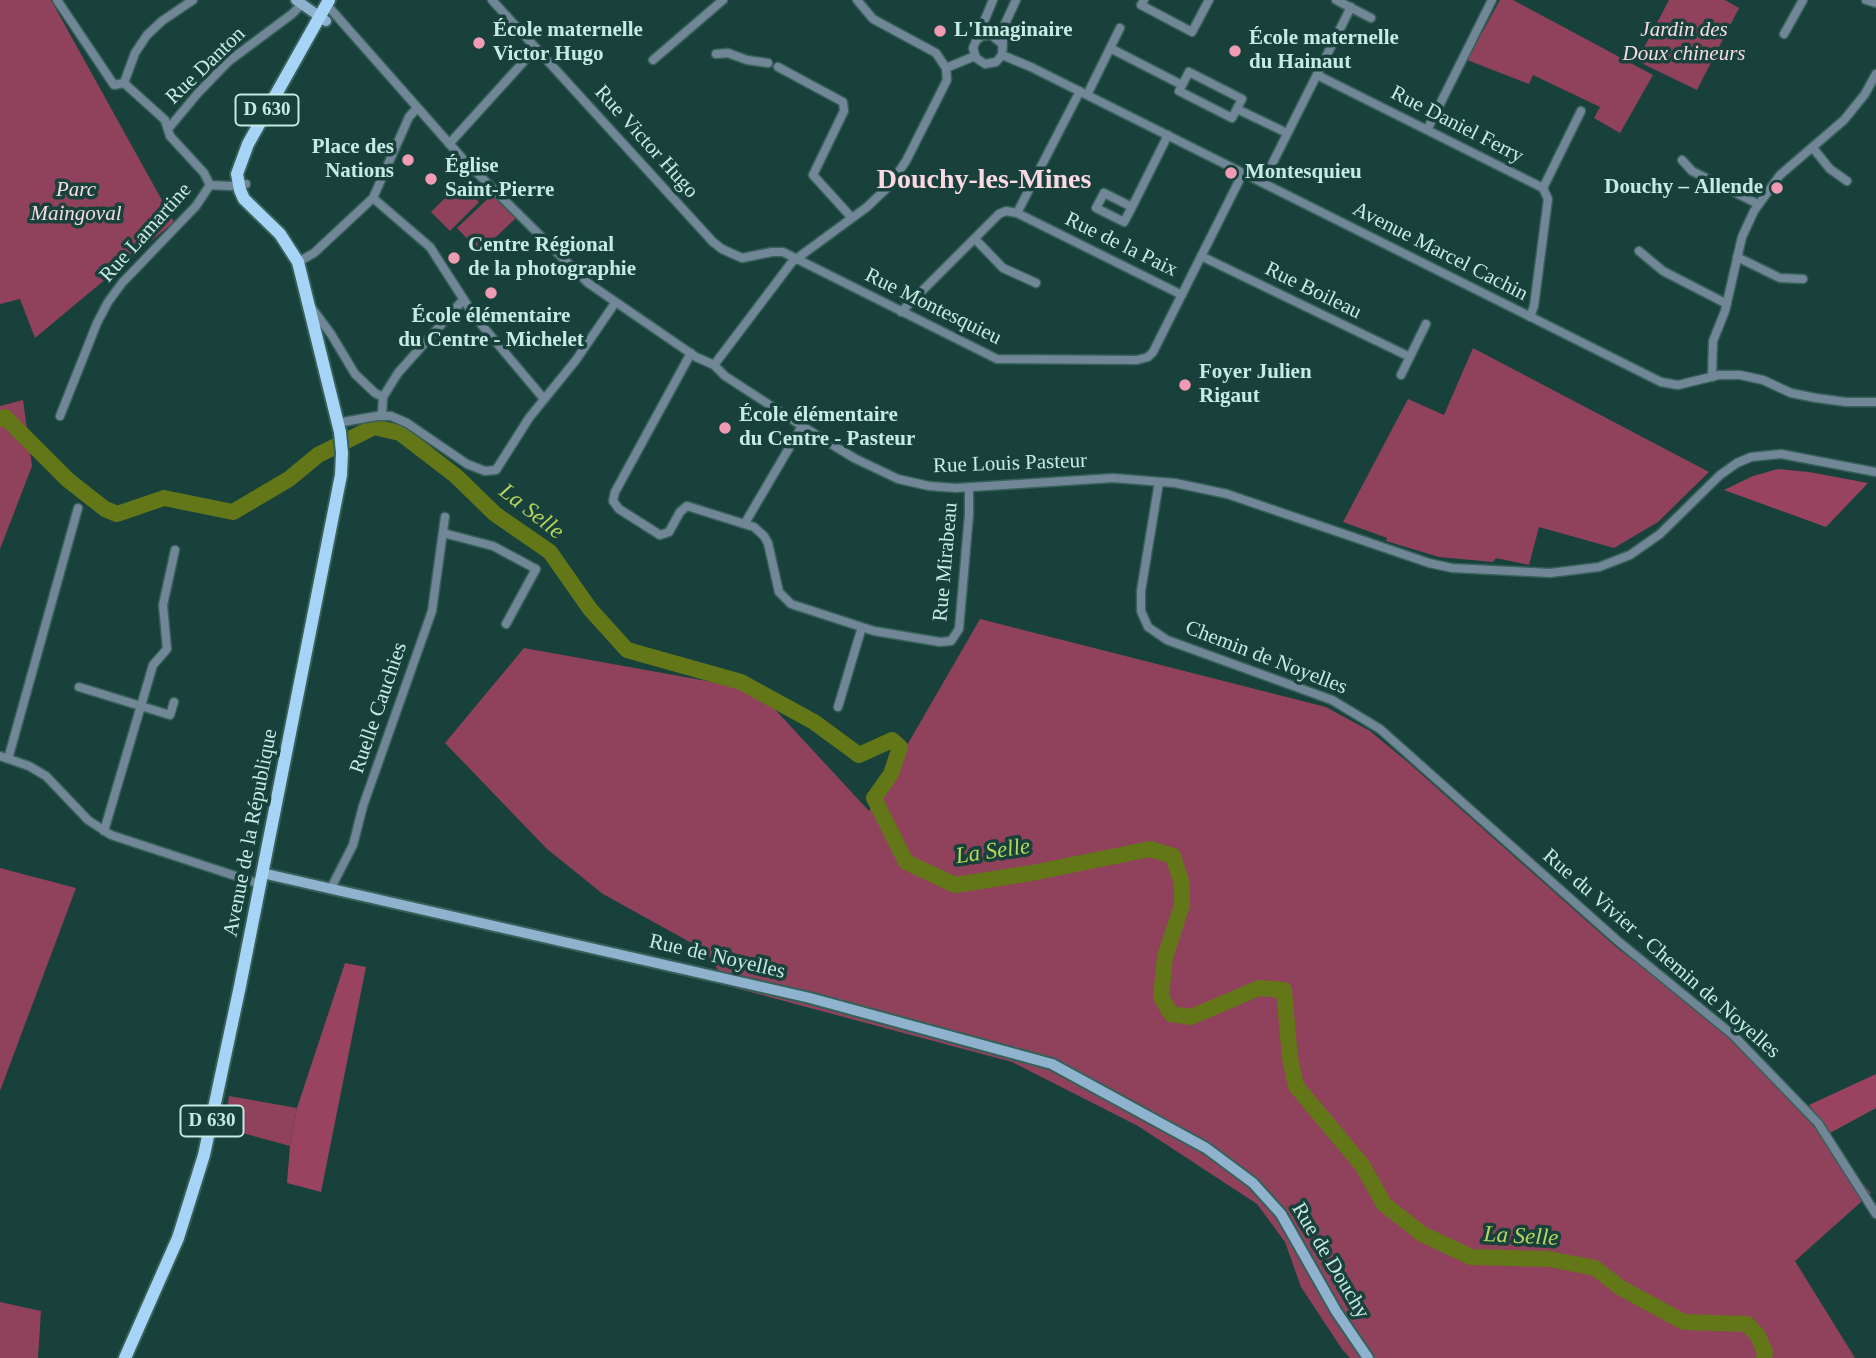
<!DOCTYPE html>
<html>
<head>
<meta charset="utf-8">
<style>
	body { margin:0 }
	canvas { display:block; background:#17413a }
</style>
</head>
<body>
<canvas width="1876" height="1358"></canvas>
<script>
const ctx = document.querySelector('canvas').getContext('2d');
ctx.lineJoin = 'round';
function fill(path, color) { ctx.fillStyle = color; ctx.fill(path, 'evenodd'); }
const poly = rows => new Path2D(rows.map(r => 'M' + r).join(''));
function strokePath(path, color, width, dash) { ctx.strokeStyle = color; ctx.lineWidth = width; ctx.lineCap = dash ? 'butt' : 'round'; ctx.setLineDash(dash || []); ctx.stroke(path); }
function label(font, color, halo, rows, align = 'center') {
  ctx.font = font + ' "Times New Roman",serif'; ctx.lineWidth = 7; ctx.setLineDash([]); ctx.textBaseline = 'middle'; ctx.strokeStyle = halo; ctx.fillStyle = color; for (const [text, x, y, turn = 0] of rows) {
    ctx.save(); ctx.translate(x, y); ctx.rotate((+turn || 0) * Math.PI / 180); ctx.textAlign = isNaN(turn) ? turn : align; if (halo) ctx.strokeText(text, 0, 0); ctx.fillText(text, 0, 0); ctx.restore();
  }
}
fill(poly([
	[0,0,51,0,174,222,35,338,20,299,0,304],
	[1500,0,1513,0,1653,75,1620,133,1594,118,1600,107,1533,75,1529,84,1467,60],
	[1669,0,1725,0,1739,8,1697,90,1637,61],
	[460,183,479,202,450,231,431,212],
	[494,193,517,217,480,252,457,228],
	[1473,348,1709,472,1658,522,1614,548,1539,527,1529,565,1496,558,1493,562,1439,557,1386,541,1387,538,1343,522,1408,399,1444,415],
	[23,400,32,466,0,549,0,406],
	[980,619,1326,707,1370,731,1410,764,1617,948,1680,995,1719,1017,1871,1193,1795,1261,1855,1358,1350,1358,1342,1349,1301,1287,1285,1242,1257,1204,1138,1126,1012,1062,728,986,706,951,603,894,547,849,445,743,524,648,757,690,869,811],
	[0,868,76,888,0,1091],
	[229,1096,297,1108,290,1146,224,1128],
	[0,1302,41,1311,38,1358,0,1358]
]), '#90415b');
fill(poly([
	[1778,469,1809,472,1868,483,1826,527,1724,490,1753,476],
	[345,963,366,967,321,1192,287,1183,290,1146,297,1108],
	[1876,1074,1876,1108,1830,1133,1809,1105]
]), '#994360');
strokePath(poly([
	[0,419,5,417,68,480,105,509,117,514,164,498,233,512,289,479,318,455,374,427,400,433,456,476,495,514,550,552,590,609,627,650,741,682,814,722,859,755,892,740,900,747,891,774,874,798,906,862,955,885,1032,873,1150,849,1173,856,1182,884,1182,905,1165,957,1161,997,1171,1014,1191,1017,1259,988,1284,990,1290,1058,1296,1086,1362,1165,1384,1204,1422,1234,1471,1257,1549,1259,1595,1268,1621,1288,1684,1322,1747,1324,1758,1336,1765,1352,1764,1358]
]), '#637719', 16);
const street = poly([
	[57,0,114,85,124,83],
	[492,0,713,242,722,249,742,258,772,252,783,252,997,359,1137,360,1148,357,1153,352,1243,173],
	[993,0,973,48,976,58,985,64,996,62,1002,55,1004,26,1016,0],
	[1144,0,1141,5,1192,32,1209,0],
	[1336,0,1371,18],
	[1866,0,1876,3],
	[327,5,462,158,588,283,696,357,714,365,725,376,802,426,854,458,898,479,929,486,956,488,1113,478,1175,483,1227,494,1429,563,1452,568,1550,573,1599,567,1630,555,1660,534,1720,475,1737,463,1751,457,1781,454,1876,472],
	[1784,34,1803,0],
	[977,40,982,36,991,35,1001,43],
	[1110,48,1182,85],
	[716,54,728,53,747,60,768,63],
	[1002,55,1031,67,1661,382,1678,385,1719,375,1740,375,1763,380,1791,393,1816,398,1846,402,1876,402],
	[653,60,723,0],
	[778,67,843,102,844,111,813,175,852,218],
	[946,68,975,56],
	[1189,72,1242,99,1232,118,1179,91,1189,72],
	[1317,75,1543,188],
	[124,83,165,120,170,136,204,173,210,185],
	[124,83,135,53,147,35,162,21,193,0],
	[1087,95,1120,28],
	[1237,109,1287,133],
	[168,129,198,93,229,61,292,14,302,4],
	[1427,130,1492,0],
	[449,144,536,48],
	[1813,148,1830,169,1847,181],
	[1682,160,1692,171,1758,204],
	[1263,182,1351,7],
	[373,198,430,247,475,317,544,399],
	[1132,207,1104,193,1096,208,1124,222,1132,207,1168,135],
	[1017,213,1080,91],
	[975,239,1003,268,1036,283],
	[1639,251,1663,271,1727,304],
	[1201,256,1410,357],
	[1737,257,1780,278,1803,279],
	[298,262,314,253,373,198,409,117,417,108],
	[311,307,331,334,355,374,375,393,383,397],
	[901,312,999,214,1006,211,1017,213,1182,295],
	[1530,317,1534,306,1548,199,1543,188,1581,111],
	[691,353,615,492,613,501,619,509,660,535,669,532,680,512,687,506,754,527,764,536,768,543,779,592,791,604,874,631,940,642,951,641,959,629,969,514,969,487],
	[714,365,792,262,867,207,889,186,906,161,947,80,946,68,936,53,873,19,857,0],
	[1401,375,1426,324],
	[1712,377,1713,341,1725,311,1742,237,1754,211,1780,175,1844,120,1865,94,1876,74],
	[382,415,383,397,398,373,463,300],
	[60,416,97,323,108,302,122,283,196,206,210,185,230,186,246,184],
	[337,423,377,416,391,416,407,423,467,464,485,471,496,470,529,418,576,360,615,303],
	[1159,482,1141,591,1141,611,1148,627,1167,640,1332,700,1380,729,1618,941,1733,1035,1818,1123,1876,1214],
	[745,523,802,426],
	[443,533,493,546,536,569,506,624],
	[79,687,170,715,174,702],
	[838,707,862,627],
	[0,756,29,766,46,776,88,820,111,835,260,884],
	[8,759,78,508],
	[104,831,153,665,167,649,163,605,175,550],
	[331,888,353,845,363,806,432,611,445,517]
]);
const secondary = poly([
	[296,0,326,21],
	[262,873,810,998,1052,1064,1206,1148,1253,1183,1281,1214,1336,1311,1368,1358]
]);
const primary = poly([
	[125,1358,178,1238,204,1155,240,986,341,475,342,453,340,432,298,262,280,234,244,199,240,190,237,174,248,144,329,0]
]);
strokePath(street, '#366059', 11);
strokePath(secondary, '#366059', 14);
strokePath(primary, '#366059', 16);
strokePath(street, '#718798', 8);
strokePath(secondary, '#8fb3ce', 10);
strokePath(primary, '#a6d4f7', 12);
for (const [x, y, r, color] of [
	[940,31,7,"#f19ab3"],
	[479,43,7,"#f19ab3"],
	[1235,51,7,"#f19ab3"],
	[408,160,7,"#f19ab3"],
	[1231,173,7,"#f19ab3"],
	[431,179,7,"#f19ab3"],
	[1777,188,7,"#f19ab3"],
	[454,258,7,"#f19ab3"],
	[491,293,7,"#f19ab3"],
	[1185,385,7,"#f19ab3"],
	[725,428,7,"#f19ab3"]
]) { const dot = new Path2D(); dot.arc(x, y, r, 0, 2 * Math.PI); ctx.fillStyle = color; ctx.fill(dot); strokePath(dot, '#17413a', 2.5); }
for (const [x, y, w] of [
	[267,110,63],
	[212,1121,63]
]) { const box = new Path2D(); box.roundRect(x - w / 2, y - 15.5, w, 31, 5); ctx.fillStyle = '#17413a'; ctx.fill(box); strokePath(box, '#c6ebe4', 2); }
label('bold 19px', '#c6ebe4', null, [
	["D 630",267,110],
	["D 630",212,1121]
]);
label('italic 21px', '#f6dce2', '#17413a', [
	["Jardin des",1684,30],
	["Doux chineurs",1684,54],
	["Parc",76,190],
	["Maingoval",76,214]
]);
label('bold 21px', '#c6ebe4', '#17413a', [
	["École maternelle",493,31],
	["Victor Hugo",493,55],
	["L'Imaginaire",954,31],
	["École maternelle",1249,39],
	["du Hainaut",1249,63],
	["Place des",394,148,"right"],
	["Nations",394,172,"right"],
	["Église",445,167],
	["Saint-Pierre",445,191],
	["Montesquieu",1245,173],
	["Douchy – Allende",1763,188,"right"],
	["Centre Régional",468,246],
	["de la photographie",468,270],
	["École élémentaire",491,317,"center"],
	["du Centre - Michelet",491,341,"center"],
	["Foyer Julien",1199,373],
	["Rigaut",1199,397],
	["École élémentaire",739,416],
	["du Centre - Pasteur",739,440]
], 'left');
label('21px', '#c6ebe4', '#17413a', [
	["Rue Danton",206,66,-44],
	["Rue Daniel Ferry",1457,125,27],
	["Rue Victor Hugo",646,142,48],
	["Rue Lamartine",146,233,-48],
	["Rue de la Paix",1121,245,26],
	["Avenue Marcel Cachin",1440,252,27],
	["Rue Boileau",1313,291,26],
	["Rue Montesquieu",933,307,26],
	["Rue Louis Pasteur",1010,464,-2],
	["Rue Mirabeau",946,562,-85],
	["Chemin de Noyelles",1266,658,21],
	["Ruelle Cauchies",379,708,-71],
	["Avenue de la République",251,833,-79],
	["Rue du Vivier - Chemin de Noyelles",1661,954,41],
	["Rue de Noyelles",717,957,13],
	["Rue de Douchy",1330,1261,59]
]);
label('italic 23px', '#b7d55f', '#17413a', [
	["La Selle",531,512,38],
	["La Selle",993,852,-8],
	["La Selle",1521,1237,3]
]);
label('bold 28px', '#fcd9e2', '#17413a', [
	["Douchy-les-Mines",984,181]
]);
</script>
</body>
</html>
